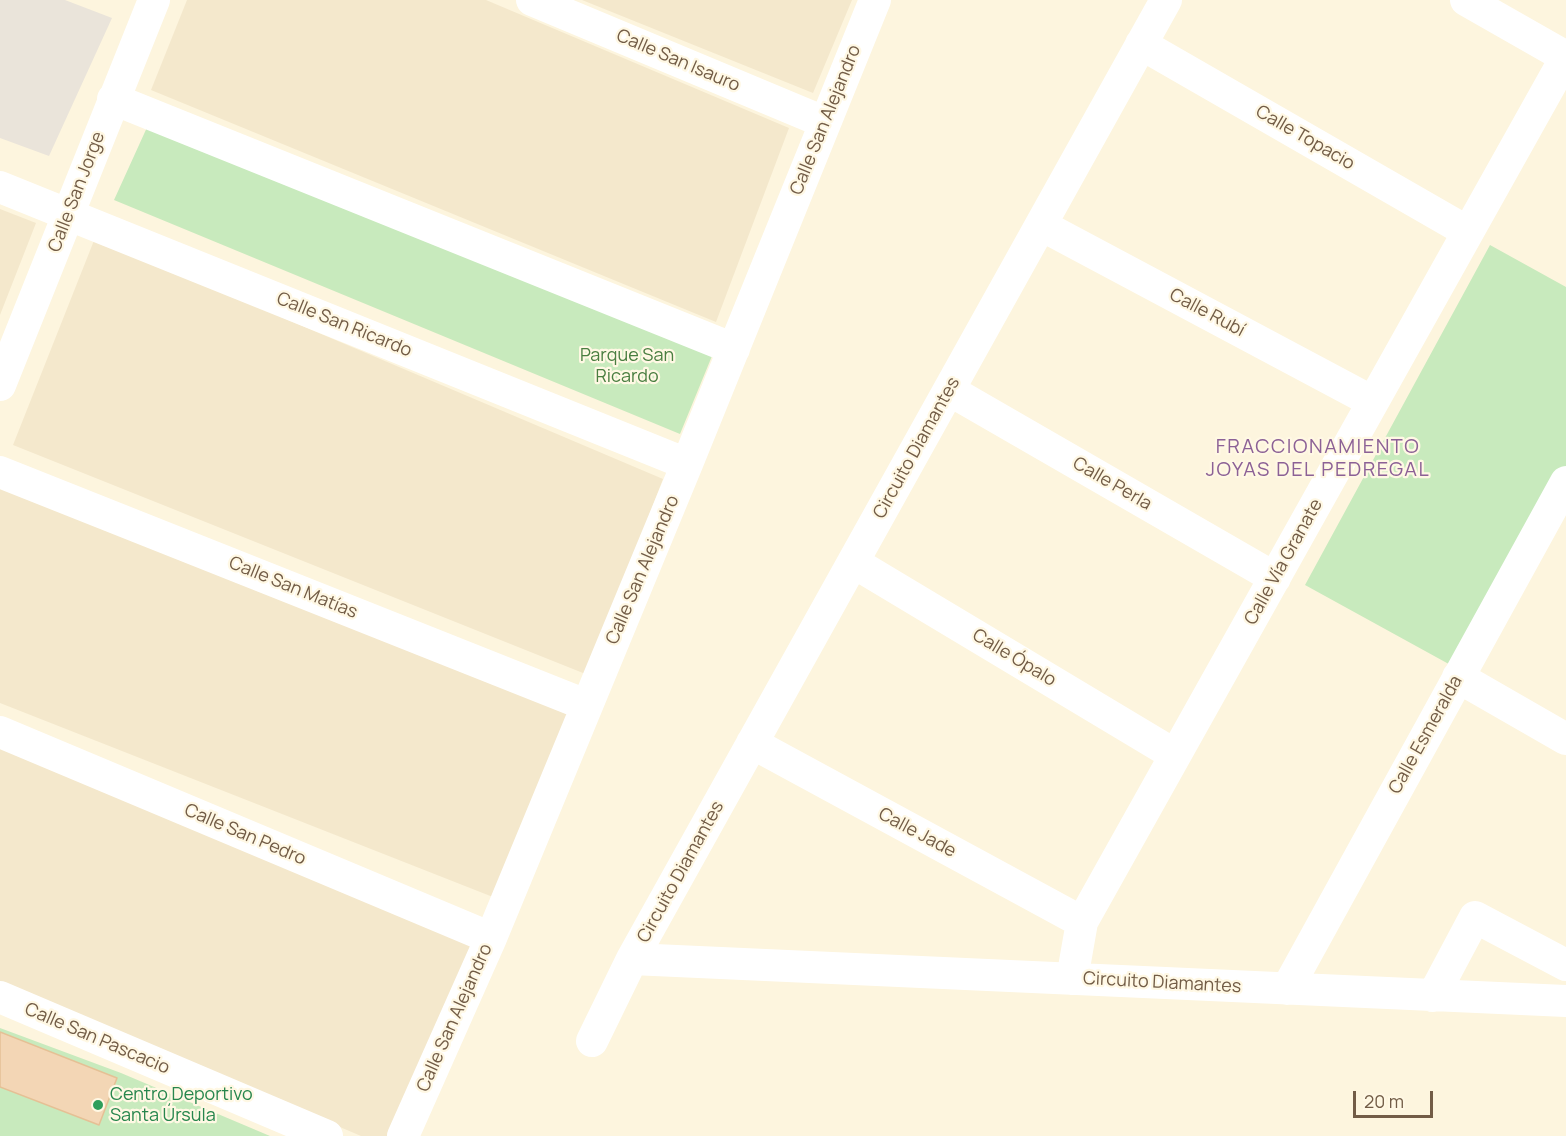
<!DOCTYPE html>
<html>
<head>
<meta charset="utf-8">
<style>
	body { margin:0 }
	#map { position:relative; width:1566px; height:1136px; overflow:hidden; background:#fdf5de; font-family:Manrope,sans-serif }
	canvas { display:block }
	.scale { position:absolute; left:1353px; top:1091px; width:80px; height:27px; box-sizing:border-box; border:3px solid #725c46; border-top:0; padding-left:8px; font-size:18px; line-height:21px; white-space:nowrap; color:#725c46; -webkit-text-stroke:4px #fff8e4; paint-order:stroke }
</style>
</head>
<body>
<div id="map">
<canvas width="1566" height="1136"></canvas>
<div class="scale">20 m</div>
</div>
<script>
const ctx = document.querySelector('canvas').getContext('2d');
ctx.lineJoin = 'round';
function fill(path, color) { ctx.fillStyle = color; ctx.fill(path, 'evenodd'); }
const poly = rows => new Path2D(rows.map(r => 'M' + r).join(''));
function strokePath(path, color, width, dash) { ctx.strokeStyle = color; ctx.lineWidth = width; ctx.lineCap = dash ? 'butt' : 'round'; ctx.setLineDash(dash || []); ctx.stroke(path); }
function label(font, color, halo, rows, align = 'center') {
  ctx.font = font + ' Manrope,sans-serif'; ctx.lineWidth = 4.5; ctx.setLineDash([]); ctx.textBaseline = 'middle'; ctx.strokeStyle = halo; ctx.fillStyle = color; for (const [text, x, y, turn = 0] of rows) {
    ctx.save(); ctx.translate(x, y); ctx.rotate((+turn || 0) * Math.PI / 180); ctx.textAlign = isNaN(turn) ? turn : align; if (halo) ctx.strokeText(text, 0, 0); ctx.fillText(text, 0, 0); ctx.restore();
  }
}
fill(poly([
	[187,0,486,0,789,128,716,322,151,90],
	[582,0,852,0,813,93],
	[0,209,36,223,0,315],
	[95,238,663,479,588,675,13,445],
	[0,481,572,708,498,899,0,703],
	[0,742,479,939,392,1136,361,1136,0,982]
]), '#f4e8cc');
fill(poly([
	[0,0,65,0,112,18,49,156,0,138]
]), '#eae4da');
fill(poly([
	[149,123,712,356,680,434,114,200],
	[1490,245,1566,287,1566,466,1456,668,1305,585],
	[0,1028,121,1073,270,1136,0,1136]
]), '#c8eabd');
const building = poly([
	[0,1032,117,1078,99,1125,0,1087,0,1032]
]);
fill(building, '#f3d6b5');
strokePath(building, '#e5c095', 1.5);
strokePath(poly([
	[532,0,824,122],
	[1141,44,1468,232],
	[113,99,734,349],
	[0,187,687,464],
	[1041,225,1373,402],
	[0,385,154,0],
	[949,390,1275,578],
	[0,472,586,705],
	[853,562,1175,755],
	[1458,677,1566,739],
	[0,732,491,938],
	[752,743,1082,922],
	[632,959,1566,1001],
	[1072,979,1082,922,1566,57,1466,0],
	[1287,989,1566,482],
	[1433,996,1475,917,1566,965],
	[0,997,327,1136],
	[592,1041,632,959,1166,0],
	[403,1136,491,938,687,464,875,0]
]), '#fff', 32);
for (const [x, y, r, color] of [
	[98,1105,6,"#2e9e5b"]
]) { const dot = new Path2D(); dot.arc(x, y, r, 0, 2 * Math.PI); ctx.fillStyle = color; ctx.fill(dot); strokePath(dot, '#fff8e4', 2); }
label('18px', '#725c46', '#fff8e4', [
	["Calle San Isauro",678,61,23],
	["Calle San Alejandro",826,120,-68],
	["Calle Topacio",1305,138,30],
	["Calle San Jorge",77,192,-69],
	["Calle Rubí",1207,313,28],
	["Calle San Ricardo",344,325,22],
	["Circuito Diamantes",917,448,-61],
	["Calle Perla",1112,484,30],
	["Calle Vía Granate",1284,562,-61],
	["Calle San Alejandro",643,570,-67],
	["Calle San Matías",293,588,22],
	["Calle Ópalo",1014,658,31],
	["Calle Esmeralda",1426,735,-61],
	["Calle Jade",917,833,28],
	["Calle San Pedro",245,835,23],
	["Circuito Diamantes",681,872,-61],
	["Circuito Diamantes",1162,983,3],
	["Calle San Alejandro",455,1018,-66],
	["Calle San Pascacio",97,1039,23]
]);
label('18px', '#497e40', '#fff8e4', [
	["Parque San",627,356],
	["Ricardo",627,377]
]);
label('18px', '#27864d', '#fff8e4', [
	["Centro Deportivo",110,1095],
	["Santa Úrsula",110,1116]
], 'left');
ctx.letterSpacing = '1.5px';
label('20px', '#8c6196', '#fff8e4', [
	["FRACCIONAMIENTO",1318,447],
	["JOYAS DEL PEDREGAL",1318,470]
]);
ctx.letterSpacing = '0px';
</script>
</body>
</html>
